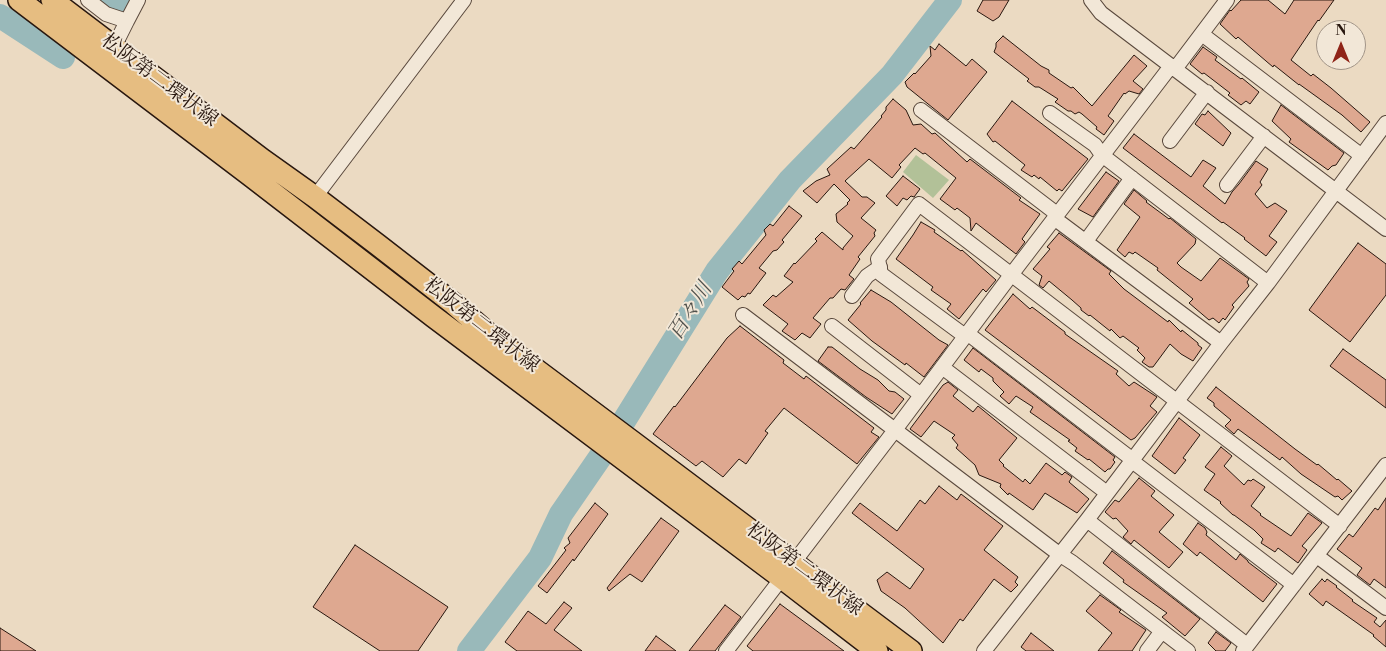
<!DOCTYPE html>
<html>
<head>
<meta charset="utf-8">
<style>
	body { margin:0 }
	#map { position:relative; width:1386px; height:651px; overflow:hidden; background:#ebdac2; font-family:"Libre Bodoni",serif }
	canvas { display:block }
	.north { position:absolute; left:1316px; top:20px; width:50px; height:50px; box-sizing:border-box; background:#f2e7d7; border:1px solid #a19487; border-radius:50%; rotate:0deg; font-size:14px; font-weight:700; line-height:20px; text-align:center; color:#28170f }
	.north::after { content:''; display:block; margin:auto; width:18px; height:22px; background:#8f2418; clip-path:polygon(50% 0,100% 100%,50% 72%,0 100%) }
</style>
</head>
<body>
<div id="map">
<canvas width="1386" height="651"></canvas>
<div class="north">N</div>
</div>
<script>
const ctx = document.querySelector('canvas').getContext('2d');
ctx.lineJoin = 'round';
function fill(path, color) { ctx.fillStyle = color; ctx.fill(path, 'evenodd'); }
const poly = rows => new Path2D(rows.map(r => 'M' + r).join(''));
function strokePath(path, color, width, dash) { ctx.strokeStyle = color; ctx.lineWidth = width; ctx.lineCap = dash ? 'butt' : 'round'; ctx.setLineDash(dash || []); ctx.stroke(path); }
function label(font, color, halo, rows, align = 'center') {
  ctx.font = font + ' "Libre Bodoni","Noto Serif JP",serif'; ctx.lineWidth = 4; ctx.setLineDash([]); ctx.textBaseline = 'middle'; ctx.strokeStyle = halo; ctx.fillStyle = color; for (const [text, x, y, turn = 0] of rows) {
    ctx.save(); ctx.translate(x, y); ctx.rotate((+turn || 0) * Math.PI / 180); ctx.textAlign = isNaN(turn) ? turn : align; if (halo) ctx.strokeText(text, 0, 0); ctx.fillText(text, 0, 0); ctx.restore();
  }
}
fill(poly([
	[916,155,949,180,933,198,903,172]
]), '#b2c198');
strokePath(poly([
	[110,7,122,10,126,0],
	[0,16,63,57],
	[469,651,540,558,561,514,614,437,717,271,790,180,892,75,950,0]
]), '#99b9ba', 24);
const building = poly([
	[983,0,1009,0,999,17,993,21,977,11,983,0],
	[1241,0,1268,0,1285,14,1294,0,1334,0,1319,21,1318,20,1291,60,1311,76,1313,74,1331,88,1370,122,1361,132,1342,115,1299,84,1299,85,1274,65,1273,67,1238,37,1236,39,1220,24,1230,10,1231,11,1241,0],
	[1003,36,1041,66,1049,70,1049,73,1071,88,1073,87,1092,106,1134,55,1147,66,1133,81,1143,89,1139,94,1129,91,1125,94,1124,93,1108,116,1114,121,1104,135,1096,129,1097,127,1082,114,1079,112,1075,114,1071,111,1068,111,1055,102,1058,99,1039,87,1035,87,1027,81,1029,79,994,52,996,47,996,43,1003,36],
	[939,44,966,66,972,59,987,72,948,120,907,87,905,82,914,73,915,74,931,56,930,46,935,50,939,44],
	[1203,47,1217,57,1215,60,1241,79,1242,78,1259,92,1250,104,1246,101,1241,105,1228,95,1230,93,1204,73,1202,74,1190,64,1203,47],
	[893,99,906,110,913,125,921,124,932,134,935,133,967,162,970,159,1021,198,1019,200,1040,214,1022,239,1025,242,1016,254,976,223,971,231,970,218,957,208,955,210,940,199,956,178,925,153,923,154,915,148,899,165,901,167,892,178,869,159,845,181,862,197,867,197,875,203,861,218,876,230,874,233,875,236,858,257,860,259,849,275,854,279,845,290,841,289,833,298,830,298,813,318,821,324,810,338,802,333,795,340,782,331,788,324,763,305,773,295,776,297,793,282,784,276,794,263,795,264,817,241,815,239,822,232,843,250,843,248,853,236,837,222,836,214,848,204,847,203,850,200,834,184,817,203,803,191,816,181,830,175,827,169,851,147,854,149,882,117,881,116,886,110,886,107,893,99],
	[1012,101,1088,159,1062,191,1059,189,1057,191,1040,177,1039,179,1034,175,1032,177,1021,170,1025,165,995,141,993,142,987,134,1012,101],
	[1281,105,1344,153,1336,165,1332,166,1328,170,1289,142,1291,139,1272,121,1281,105],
	[1208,111,1231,133,1223,146,1195,124,1202,114,1205,115,1208,111],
	[1134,134,1191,177,1203,160,1216,168,1203,186,1225,204,1232,192,1239,184,1256,161,1268,169,1260,182,1262,185,1255,194,1267,208,1275,203,1287,211,1269,236,1277,242,1266,256,1244,239,1245,238,1223,222,1222,223,1123,148,1134,134],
	[1106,172,1119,181,1093,217,1078,209,1106,172],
	[903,176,920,189,914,197,911,196,907,200,903,198,897,206,886,196,903,176],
	[1134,190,1147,201,1146,202,1169,219,1170,218,1196,239,1195,244,1177,263,1181,267,1201,281,1220,258,1249,279,1247,282,1249,286,1232,305,1234,307,1225,320,1223,318,1219,323,1213,318,1209,320,1189,303,1193,299,1157,270,1158,268,1135,252,1133,254,1129,252,1125,257,1117,250,1140,217,1124,204,1134,190],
	[789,206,802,216,782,240,784,242,777,250,773,251,759,268,766,273,750,294,748,293,745,297,742,296,738,300,722,287,734,271,732,269,739,261,742,264,766,235,764,230,770,224,773,226,789,206],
	[921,222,935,230,934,232,961,251,962,250,996,280,986,292,983,289,959,319,947,309,951,304,931,290,933,287,896,259,913,235,921,222],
	[1059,233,1111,271,1109,274,1124,289,1168,322,1169,320,1181,332,1182,330,1198,343,1198,345,1202,348,1193,361,1181,354,1170,344,1153,367,1149,367,1142,362,1145,358,1137,350,1139,348,1123,336,1120,338,1111,329,1110,331,1090,315,1089,316,1081,310,1081,308,1072,300,1049,281,1043,288,1039,285,1042,276,1033,269,1050,249,1047,247,1059,233],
	[1358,243,1386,264,1386,295,1350,342,1309,310,1358,243],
	[871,290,891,302,939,340,948,345,924,377,906,363,905,365,872,341,848,320,861,304,860,303,871,290],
	[1013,294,1030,309,1032,307,1065,332,1065,334,1118,371,1116,374,1129,386,1134,382,1157,397,1150,406,1157,412,1135,438,1131,440,985,330,1013,294],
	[740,326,784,360,783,363,804,379,806,376,874,428,871,432,879,437,857,464,784,408,765,431,768,433,746,464,739,459,723,477,702,461,696,466,653,434,674,406,675,407,727,338,740,326],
	[828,347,832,347,860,369,878,380,889,391,895,392,904,399,892,414,866,397,818,361,828,347],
	[973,348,1115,457,1113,460,1115,462,1110,469,1108,469,1105,472,1089,459,1088,460,1075,451,1077,448,1068,441,1070,440,1030,412,1033,407,1016,396,1009,404,1000,396,1004,392,993,381,993,378,981,369,979,372,964,360,973,348],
	[1343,349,1386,380,1386,408,1330,366,1343,349],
	[948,382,958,390,953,396,973,412,978,406,1017,438,999,460,1004,465,1003,466,1023,482,1025,479,1030,484,1046,463,1062,475,1065,472,1072,477,1069,482,1089,499,1077,513,1045,493,1033,510,1009,493,1008,495,1000,487,1001,484,979,475,975,465,956,448,958,445,952,438,955,435,934,421,921,437,910,429,943,385,948,382],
	[1216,387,1295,449,1317,465,1318,464,1337,480,1338,479,1352,491,1342,500,1338,496,1335,497,1301,474,1282,457,1280,460,1238,429,1234,434,1225,426,1231,420,1214,406,1214,403,1207,398,1216,387],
	[1179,418,1200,435,1183,458,1186,460,1175,474,1152,456,1179,418],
	[1221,447,1232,456,1224,466,1244,485,1248,480,1251,481,1253,479,1265,487,1251,506,1261,514,1260,515,1291,536,1308,513,1322,523,1302,546,1307,550,1298,563,1278,548,1275,552,1261,543,1263,539,1254,530,1234,515,1233,515,1220,503,1221,502,1204,490,1215,474,1205,467,1221,447],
	[1139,478,1155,491,1151,496,1174,515,1159,532,1183,552,1169,568,1134,540,1131,544,1123,537,1128,531,1116,518,1113,519,1105,512,1115,500,1119,502,1139,478],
	[939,486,957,500,961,494,1003,526,984,550,1018,577,1015,582,1018,585,1011,592,994,579,963,621,960,619,943,643,905,608,881,591,877,580,887,572,910,589,924,569,852,513,860,503,897,531,920,500,925,504,939,486],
	[1386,498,1386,588,1374,579,1370,585,1357,575,1362,568,1337,549,1349,534,1353,537,1375,508,1378,510,1386,498],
	[595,503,608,514,574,561,573,559,547,593,538,586,566,550,564,548,570,543,568,538,595,503],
	[661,518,679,531,642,582,630,574,609,591,607,588,661,518],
	[1198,523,1205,528,1207,532,1206,535,1236,560,1240,554,1248,561,1248,562,1277,584,1263,602,1200,552,1197,556,1183,544,1198,523],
	[355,545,448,607,418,651,380,651,313,607,355,545],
	[1112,551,1200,619,1185,636,1162,617,1167,613,1123,582,1124,580,1103,563,1112,551],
	[1322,579,1325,582,1327,579,1337,586,1336,587,1353,600,1352,601,1377,618,1374,622,1380,627,1386,620,1386,647,1373,636,1374,635,1326,601,1323,606,1309,594,1322,579],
	[1100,595,1121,610,1119,612,1146,630,1132,651,1098,651,1112,633,1086,611,1100,595],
	[564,602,572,608,554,630,582,651,517,651,505,642,528,611,546,624,564,602],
	[780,604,844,651,753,651,747,646,780,604],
	[725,605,741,617,715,651,689,651,725,605],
	[0,628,36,651,0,651,0,628],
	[1216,632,1231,643,1225,651,1216,651,1208,643,1216,632],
	[1031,633,1054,651,1026,651,1021,647,1031,633],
	[656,636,676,651,645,651,656,636]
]);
fill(building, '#dea890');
strokePath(building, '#28170f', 1);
const street = poly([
	[88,0,106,14,127,21,114,47],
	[1091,0,1101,13,1386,229],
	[127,21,138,0],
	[1207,38,1362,156],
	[1175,69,1227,0],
	[921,110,1057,214],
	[1050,113,1095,145,1102,155,1268,283],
	[1170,141,1207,92],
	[1227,185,1264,136],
	[315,197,464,0],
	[1054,218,1221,343],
	[1086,241,1132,178],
	[852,296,867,276,880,267],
	[743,315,1059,554,1073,563,1188,651],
	[832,326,921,395],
	[967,333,1133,460],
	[965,336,881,274,878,259,919,204,1340,526],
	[942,367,1107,493],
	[1132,461,1294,585],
	[1087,520,1247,645],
	[1317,556,1386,608],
	[726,651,895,430,1011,275,1171,66],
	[984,651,1087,520,1221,343,1268,283,1386,123],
	[1147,651,1162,631],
	[1243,651,1386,465]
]);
const primary = poly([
	[19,0,251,176,434,317,782,578,877,651],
	[52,0,263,160,315,197,378,245,454,304,491,336,634,443,911,651]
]);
strokePath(street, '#59483c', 16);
strokePath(primary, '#28170f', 24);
strokePath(street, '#f2e7d7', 14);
strokePath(primary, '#e6bd81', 21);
label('20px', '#28170f', '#f2e7d7', [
	["松阪第二環状線",159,81,37],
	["松阪第二環状線",481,326,38],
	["松阪第二環状線",804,570,37]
]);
label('italic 21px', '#50504b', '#f2e7d7', [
	["百々川",691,312,-58]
]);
</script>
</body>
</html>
